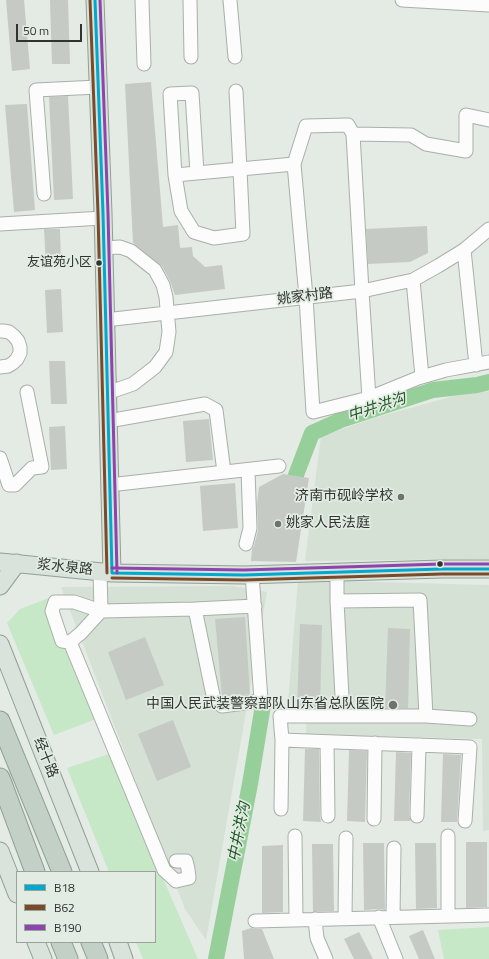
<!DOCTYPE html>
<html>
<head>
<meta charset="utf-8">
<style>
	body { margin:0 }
	#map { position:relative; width:489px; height:959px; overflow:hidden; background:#e4eae4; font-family:"Titillium Web",sans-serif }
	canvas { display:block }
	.legend { position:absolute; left:16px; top:871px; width:140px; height:72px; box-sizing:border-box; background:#e2ece2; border:1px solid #9ba29b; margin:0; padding:5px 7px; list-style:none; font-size:12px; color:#303330 }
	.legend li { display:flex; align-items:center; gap:8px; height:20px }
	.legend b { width:20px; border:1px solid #9ba29b }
	.scale { position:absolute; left:16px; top:24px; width:66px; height:18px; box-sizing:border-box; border:2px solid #303330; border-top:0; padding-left:5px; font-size:12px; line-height:14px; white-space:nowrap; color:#303330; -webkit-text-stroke:3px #e2ece2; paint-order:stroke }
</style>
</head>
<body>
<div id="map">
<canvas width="489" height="959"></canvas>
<ul class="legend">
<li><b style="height:5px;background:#00a9ce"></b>B18</li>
<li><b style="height:5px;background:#7a4b2a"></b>B62</li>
<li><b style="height:5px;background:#8e44ad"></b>B190</li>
</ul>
<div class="scale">50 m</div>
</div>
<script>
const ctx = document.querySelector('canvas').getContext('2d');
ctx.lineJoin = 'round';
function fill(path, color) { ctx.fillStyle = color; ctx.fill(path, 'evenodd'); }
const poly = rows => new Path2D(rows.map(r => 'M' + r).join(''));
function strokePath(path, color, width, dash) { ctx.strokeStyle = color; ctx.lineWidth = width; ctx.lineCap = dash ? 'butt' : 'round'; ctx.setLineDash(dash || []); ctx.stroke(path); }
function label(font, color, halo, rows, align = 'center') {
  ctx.font = font + ' "Titillium Web","Noto Sans SC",sans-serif'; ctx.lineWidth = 3.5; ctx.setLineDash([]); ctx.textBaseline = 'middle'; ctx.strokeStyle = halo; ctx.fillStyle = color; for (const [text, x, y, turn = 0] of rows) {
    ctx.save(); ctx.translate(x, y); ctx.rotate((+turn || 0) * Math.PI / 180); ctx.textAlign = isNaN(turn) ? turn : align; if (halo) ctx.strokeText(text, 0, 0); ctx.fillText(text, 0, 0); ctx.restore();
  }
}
fill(poly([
	[489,391,489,559,305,561,321,436,378,417,454,396],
	[298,580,489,585,489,830,483,831,482,739,306,734,307,707,288,703],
	[233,586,267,592,206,940,185,909,61,587]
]), '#d5e1d5');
fill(poly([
	[49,598,96,719,54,735,7,623,20,609],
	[109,754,198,959,143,959,136,942,155,942,155,872,109,872,67,768],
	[489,927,489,959,444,959,438,930]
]), '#c6e8c7');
strokePath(poly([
	[296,475,312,433,341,420,433,390,477,385,489,382],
	[216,959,250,784,263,705]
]), '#96cf9a', 16);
fill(poly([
	[6,0,24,0,30,69,12,71],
	[50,0,68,0,70,64,52,64],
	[151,82,163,227,178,225,180,248,192,247,193,256,205,267,222,265,225,289,175,295,170,281,162,266,133,243,125,84],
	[68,96,73,199,54,200,49,97],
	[27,104,35,210,14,212,5,105],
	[427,226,428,253,410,262,368,264,366,229],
	[44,229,60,229,61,267,46,268],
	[61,289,63,332,47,333,45,290],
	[49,361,65,361,67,404,51,404],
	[209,419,213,460,186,462,183,421],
	[65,426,67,469,51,470,49,427],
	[283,474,309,478,296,562,251,561,252,549,254,546,258,530,257,503,259,487],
	[235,483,238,528,203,531,200,486],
	[245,617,250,694,224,697,222,696,215,619],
	[300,624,322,625,320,708,297,707],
	[388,628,410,629,408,708,385,708],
	[145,637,164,685,126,700,108,652],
	[173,720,191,767,157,781,138,734],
	[305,749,319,749,320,816,321,822,303,821],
	[349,750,367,751,365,822,347,821],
	[396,752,411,753,409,816,411,821,394,821],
	[443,754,461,755,457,822,441,822],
	[466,842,487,842,487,907,466,908],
	[363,843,384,843,385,910,380,909,364,910],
	[415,843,436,843,437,908,416,909],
	[312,844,333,844,334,911,313,912],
	[283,845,283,912,262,913,262,846],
	[251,928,255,929,262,929,274,959,244,959,242,931],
	[423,930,435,959,419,959,409,936],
	[359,932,373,959,354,959,344,939]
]), '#c5cac5');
const minor = poly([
	[142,0,144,64],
	[190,0,191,57],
	[230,0,235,57],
	[402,0,489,5],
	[236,91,240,169,243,234,214,238,194,232,181,211,175,175,197,173,240,169,294,164,306,297,313,412,369,398],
	[353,134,362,291,369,398,418,378,446,370,489,362],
	[294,164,306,126,348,125,353,134,411,135,426,144,466,151,466,115,489,120],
	[175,175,170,94,192,93,197,173],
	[44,194,36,90,98,87],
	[0,224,103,218],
	[104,248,120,247,131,251,155,270,163,285,166,297,169,332,166,352,155,367,133,384,107,393],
	[464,250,476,365],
	[413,280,422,377],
	[105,320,362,291,413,280,438,266,464,250,489,229],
	[0,331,3,331,9,332,14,336,18,341,20,347,20,353,17,359,13,363,8,366,0,367],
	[108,421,205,404,216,410,224,472],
	[0,458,9,485,15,485,32,468,42,467,27,392],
	[109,485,279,466],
	[246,544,250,528,248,470],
	[100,572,101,611,74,602,55,602,52,611,62,641,70,642,81,633,101,611,195,609,214,700,222,706,252,702,261,700,252,574],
	[337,573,337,601,338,620,343,716,426,716,420,600,337,601],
	[195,609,255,606],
	[70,642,164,870,176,881,189,878,188,869,186,861,176,861],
	[343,716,280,716,282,740,470,747,465,821],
	[426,716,470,719],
	[327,742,328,816],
	[281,809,282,740],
	[417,816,419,745],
	[374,819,375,743],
	[295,836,296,920],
	[448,836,448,916],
	[379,917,396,959],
	[393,917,394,848],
	[345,918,346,838],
	[315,919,317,938,326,959],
	[255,921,489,915]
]);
const major = poly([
	[95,0,103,213,112,573],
	[0,562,112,573,244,575,442,569,489,569],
	[0,586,17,563],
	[0,644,90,872],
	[0,851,17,894],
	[36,942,43,959],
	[118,942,124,959]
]);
const highway = poly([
	[0,721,62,872],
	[0,778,35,872],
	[61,942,68,959],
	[91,942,98,959]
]);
strokePath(minor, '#aaafaa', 15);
strokePath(major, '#90a092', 19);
strokePath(highway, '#90a092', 21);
strokePath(minor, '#fbfcfb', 13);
strokePath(major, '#d9e2db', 17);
strokePath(highway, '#c3d0c5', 19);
strokePath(poly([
	[95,0,103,213,112,573],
	[112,573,244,575,442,569,489,569]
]), '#00a9ce', 3);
strokePath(poly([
	[90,0,98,213,107,573],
	[112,578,244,580,442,574,489,574]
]), '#7a4b2a', 3);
strokePath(poly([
	[100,0,108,213,117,573],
	[112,568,244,570,442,564,489,564]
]), '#8e44ad', 3);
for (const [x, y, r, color] of [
	[99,263,3.5,"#303330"],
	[401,497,4,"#6f736f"],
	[278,524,4,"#6f736f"],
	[440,564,3.5,"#303330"],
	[393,705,5,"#6f736f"]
]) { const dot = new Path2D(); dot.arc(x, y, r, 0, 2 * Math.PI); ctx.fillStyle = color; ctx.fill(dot); strokePath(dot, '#e2ece2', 1.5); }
label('13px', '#303330', '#e2ece2', [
	["友谊苑小区",92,263]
], 'right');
label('14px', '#303330', '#e2ece2', [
	["姚家村路",305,297,-7],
	["浆水泉路",65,568,6],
	["经十路",45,758,68]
]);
label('14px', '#303330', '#e2ece2', [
	["济南市砚岭学校",393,497],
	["姚家人民法庭",286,524,"left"],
	["中国人民武装警察部队山东省总队医院",384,705]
], 'right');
label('italic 15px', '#205627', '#e2ece2', [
	["中井洪沟",377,408,-18],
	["中井洪沟",240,832,-79]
]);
</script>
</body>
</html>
